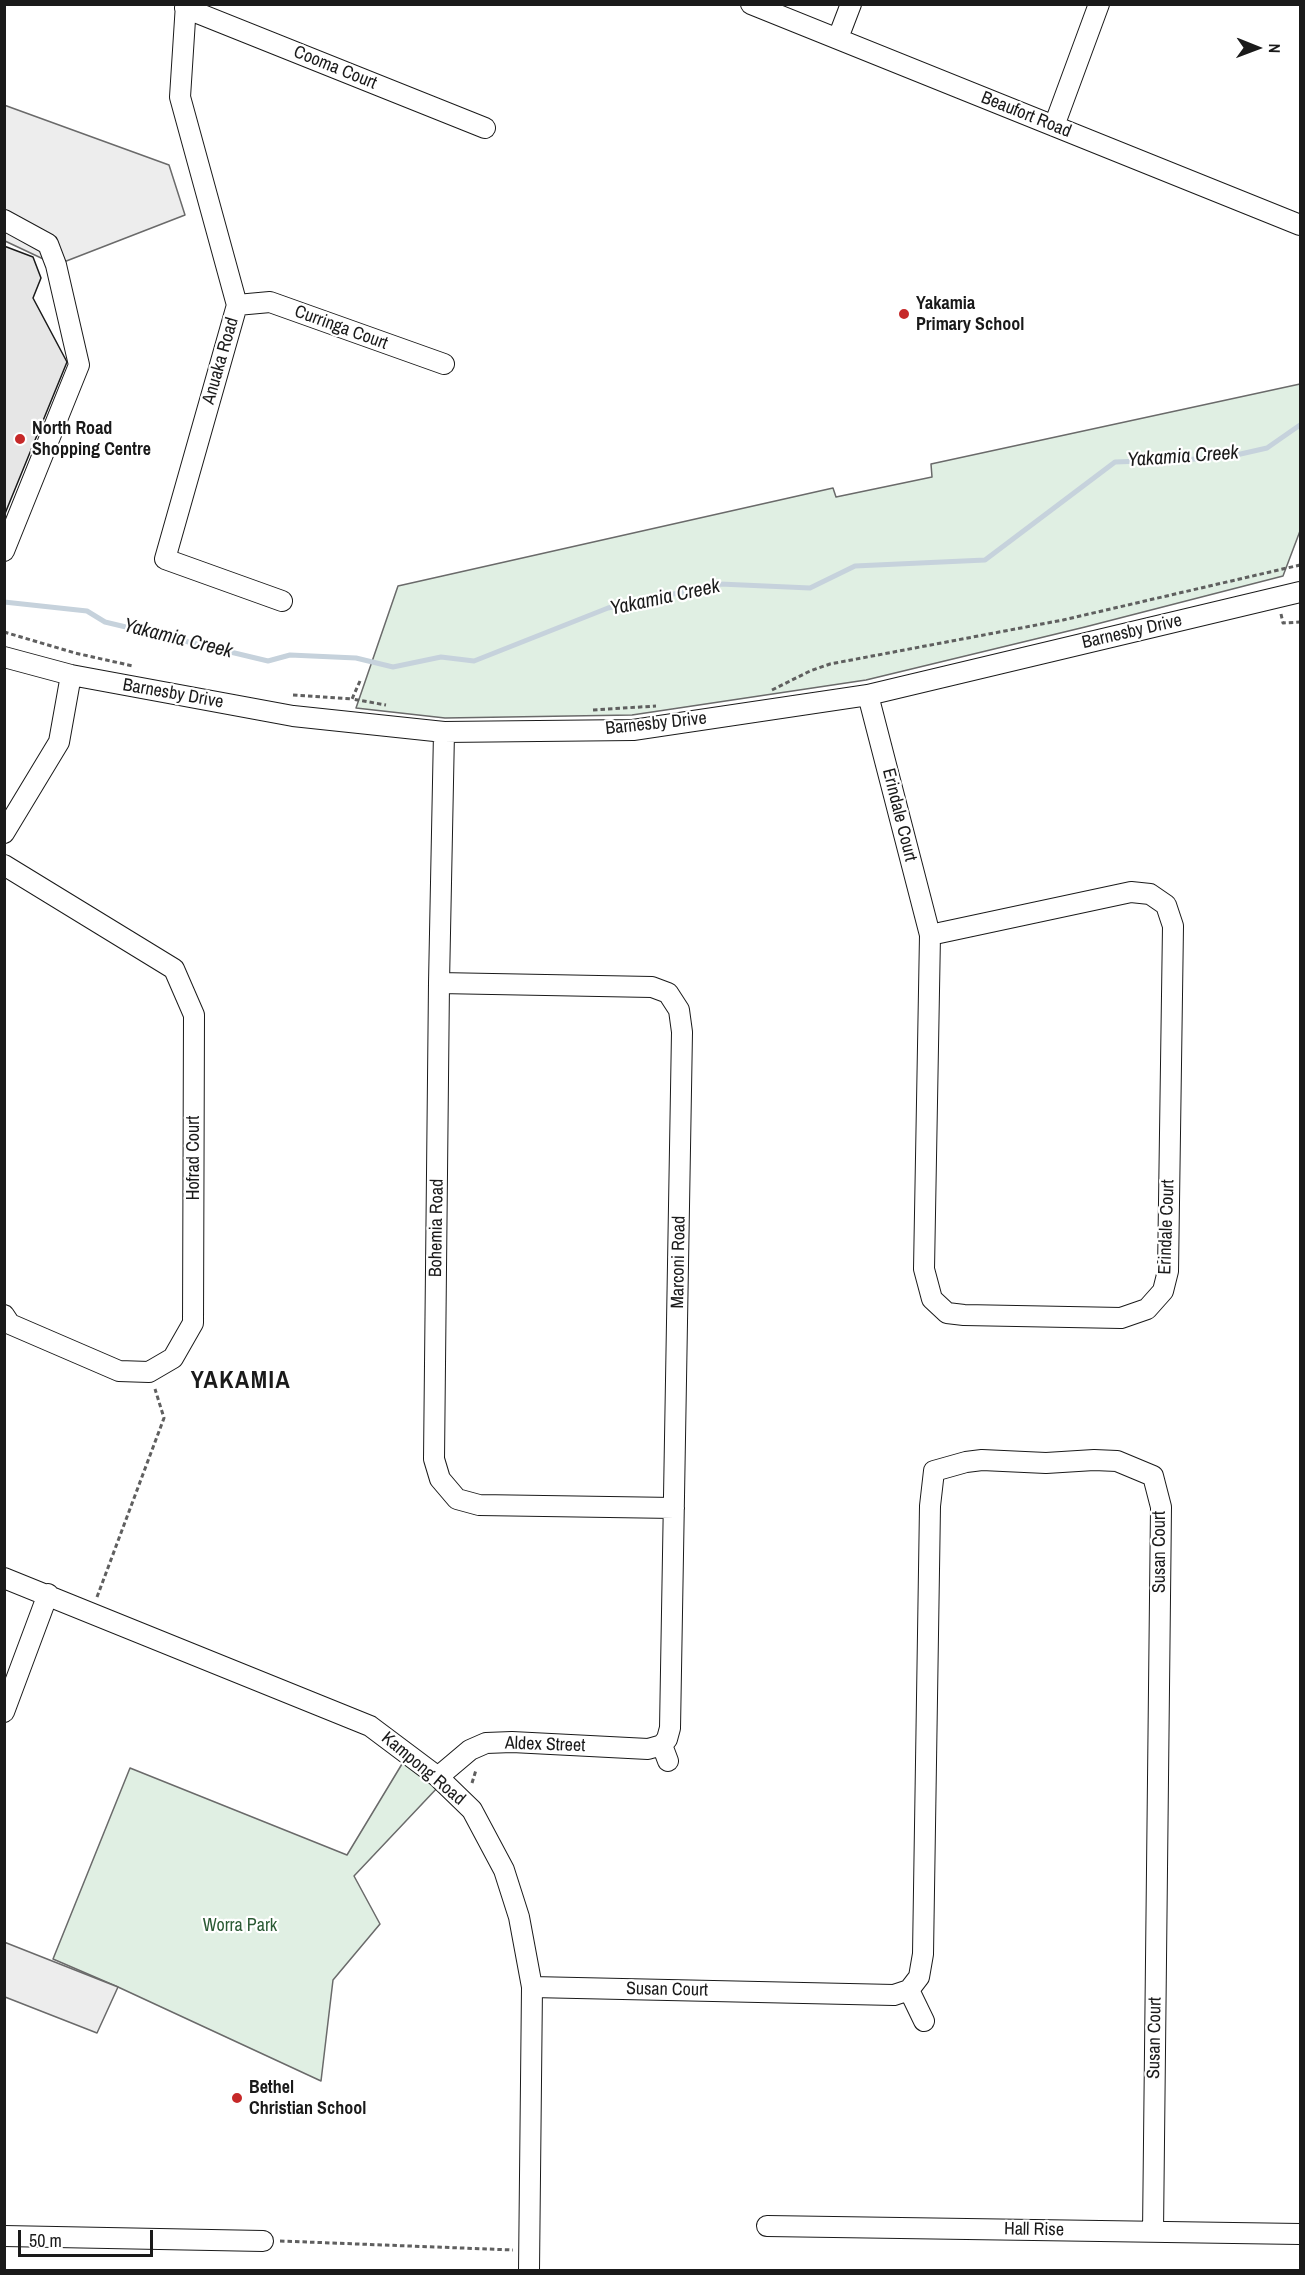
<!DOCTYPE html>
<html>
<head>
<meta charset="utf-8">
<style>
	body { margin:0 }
	#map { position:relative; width:1305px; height:2275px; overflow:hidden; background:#fff; font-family:"Archivo Narrow",sans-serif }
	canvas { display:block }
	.frame { position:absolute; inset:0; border:6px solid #1a1a1a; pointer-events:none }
	.north { position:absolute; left:1227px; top:18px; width:60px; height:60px; -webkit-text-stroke:4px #fff; paint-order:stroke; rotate:91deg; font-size:16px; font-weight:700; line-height:24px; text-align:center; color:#1a1a1a }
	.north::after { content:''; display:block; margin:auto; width:21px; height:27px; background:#1a1a1a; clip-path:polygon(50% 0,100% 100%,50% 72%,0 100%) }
	.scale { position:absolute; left:18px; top:2230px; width:135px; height:27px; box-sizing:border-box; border:3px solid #1a1a1a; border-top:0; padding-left:8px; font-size:18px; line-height:21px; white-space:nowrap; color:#1a1a1a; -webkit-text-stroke:4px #fff; paint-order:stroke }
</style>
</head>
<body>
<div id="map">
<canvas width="1305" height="2275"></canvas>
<div class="frame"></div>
<div class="north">N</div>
<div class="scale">50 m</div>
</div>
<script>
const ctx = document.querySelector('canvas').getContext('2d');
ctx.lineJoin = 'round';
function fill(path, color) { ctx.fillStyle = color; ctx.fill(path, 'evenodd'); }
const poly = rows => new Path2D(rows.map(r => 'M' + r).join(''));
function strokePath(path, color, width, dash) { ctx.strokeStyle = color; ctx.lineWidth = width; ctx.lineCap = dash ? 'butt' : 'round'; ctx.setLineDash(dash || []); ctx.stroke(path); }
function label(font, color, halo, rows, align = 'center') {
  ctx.font = font + ' "Archivo Narrow",sans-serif'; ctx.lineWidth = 4.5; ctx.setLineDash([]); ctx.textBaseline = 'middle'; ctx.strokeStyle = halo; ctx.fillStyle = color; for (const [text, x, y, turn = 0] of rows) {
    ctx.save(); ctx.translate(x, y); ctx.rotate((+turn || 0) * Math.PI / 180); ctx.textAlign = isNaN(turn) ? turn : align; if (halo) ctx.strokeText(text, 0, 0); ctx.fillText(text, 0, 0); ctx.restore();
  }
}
const green = poly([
	[1300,384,1300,531,1283,576,1085,627,866,680,632,715,445,718,356,708,398,586,833,488,836,497,932,477,931,464,1300,384],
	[405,1759,439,1786,354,1876,380,1924,333,1980,321,2081,118,1987,53,1959,130,1768,347,1855,405,1759]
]);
fill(green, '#e0efe3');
strokePath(green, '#6a6a6a', 1.5);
const parking = poly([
	[4,105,169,165,185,215,56,265,5,241,4,105],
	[4,1942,118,1987,97,2033,5,1997,4,1942]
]);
fill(parking, '#ededed');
strokePath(parking, '#6a6a6a', 1.5);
strokePath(poly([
	[4,602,87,611,105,622,268,661,290,655,356,658,393,667,441,657,474,661,608,608,720,584,810,588,855,566,985,560,1115,462,1223,458,1267,448,1300,425]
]), '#c6d2dc', 5);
const building = poly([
	[4,246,33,257,41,278,33,298,67,362,4,516,4,246]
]);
fill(building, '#e6e6e6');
strokePath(building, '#1a1a1a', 1.5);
const minor = poly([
	[186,4,180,97,237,305,165,559,282,601],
	[751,4,1300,225],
	[185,8,485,128],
	[838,38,851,4],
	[1054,126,1099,4],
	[4,220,48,244,56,265,79,365,4,551],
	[237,305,270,302,444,364],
	[4,657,71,675,293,716,444,732,633,730,868,695,1300,592],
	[868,695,930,935,924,1269,932,1299,947,1313,964,1315,1121,1318,1147,1309,1163,1291,1168,1271,1173,926,1166,905,1150,894,1131,892,930,935],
	[444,732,439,983,434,1459,440,1479,457,1499,479,1505,674,1508],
	[4,833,59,742,71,675],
	[4,865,174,969,194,1015,193,1323,173,1358,149,1372,119,1371,10,1324,4,1315],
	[439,983,652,987,668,993,679,1010,682,1032,670,1728,667,1739,662,1745,668,1761],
	[4,1578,370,1726,438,1777,472,1810,504,1870,519,1917,532,1987,529,2270],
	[4,1712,48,1594],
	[438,1777,470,1750,486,1743,512,1742,648,1749,662,1745],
	[532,1987,894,1995,909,1990,919,1977,923,1954,930,1506,934,1471,966,1462,982,1460,1046,1463,1094,1460,1117,1461,1153,1476,1161,1507,1153,2232],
	[909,1990,924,2021],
	[767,2226,1300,2234],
	[4,2236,263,2241]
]);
strokePath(minor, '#1a1a1a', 22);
strokePath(poly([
	[1281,614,1283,623,1300,622],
	[4,632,75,653,133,666],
	[360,681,352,699,386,705],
	[772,690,810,671,830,664,1063,620,1300,565],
	[293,695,352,699],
	[593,710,656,706],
	[97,1597,164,1418,155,1389],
	[472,1783,476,1770],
	[280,2241,513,2250]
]), '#5f5f5f', 3, [4.5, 3]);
strokePath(minor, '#fff', 20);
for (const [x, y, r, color] of [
	[904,314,6,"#c62828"],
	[20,439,6,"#c62828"],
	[237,2098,6,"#c62828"]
]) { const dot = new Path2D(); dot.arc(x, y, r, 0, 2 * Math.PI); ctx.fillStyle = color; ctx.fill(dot); strokePath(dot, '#fff', 2); }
label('18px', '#1a1a1a', '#fff', [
	["Cooma Court",335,68,22],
	["Beaufort Road",1026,115,22],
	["Curringa Court",341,328,20],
	["Anuaka Road",221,361,-74],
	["Barnesby Drive",1132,632,-13],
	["Barnesby Drive",173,694,10],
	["Barnesby Drive",656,724,-6],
	["Erindale Court",899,815,76],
	["Hofrad Court",194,1158,-90],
	["Erindale Court",1167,1227,-88],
	["Bohemia Road",437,1228,-89],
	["Marconi Road",679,1262,-89],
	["Susan Court",1160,1552,-90],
	["Aldex Street",545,1745,2],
	["Kampong Road",423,1769,40],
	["Susan Court",667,1990,1],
	["Susan Court",1155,2038,-89],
	["Hall Rise",1034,2230,1]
]);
label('bold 18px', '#1a1a1a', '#fff', [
	["Yakamia",916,304],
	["Primary School",916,325],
	["North Road",32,429],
	["Shopping Centre",32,450],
	["Bethel",249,2088],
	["Christian School",249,2109]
], 'left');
label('18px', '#2b5a34', '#fff', [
	["Worra Park",240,1926]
]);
label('italic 20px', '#1a1a1a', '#fff', [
	["Yakamia Creek",1183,457,-4],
	["Yakamia Creek",665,598,-12],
	["Yakamia Creek",178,639,14]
]);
ctx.letterSpacing = '1.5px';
label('bold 24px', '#1a1a1a', '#fff', [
	["YAKAMIA",241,1382]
]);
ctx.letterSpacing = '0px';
</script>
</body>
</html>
